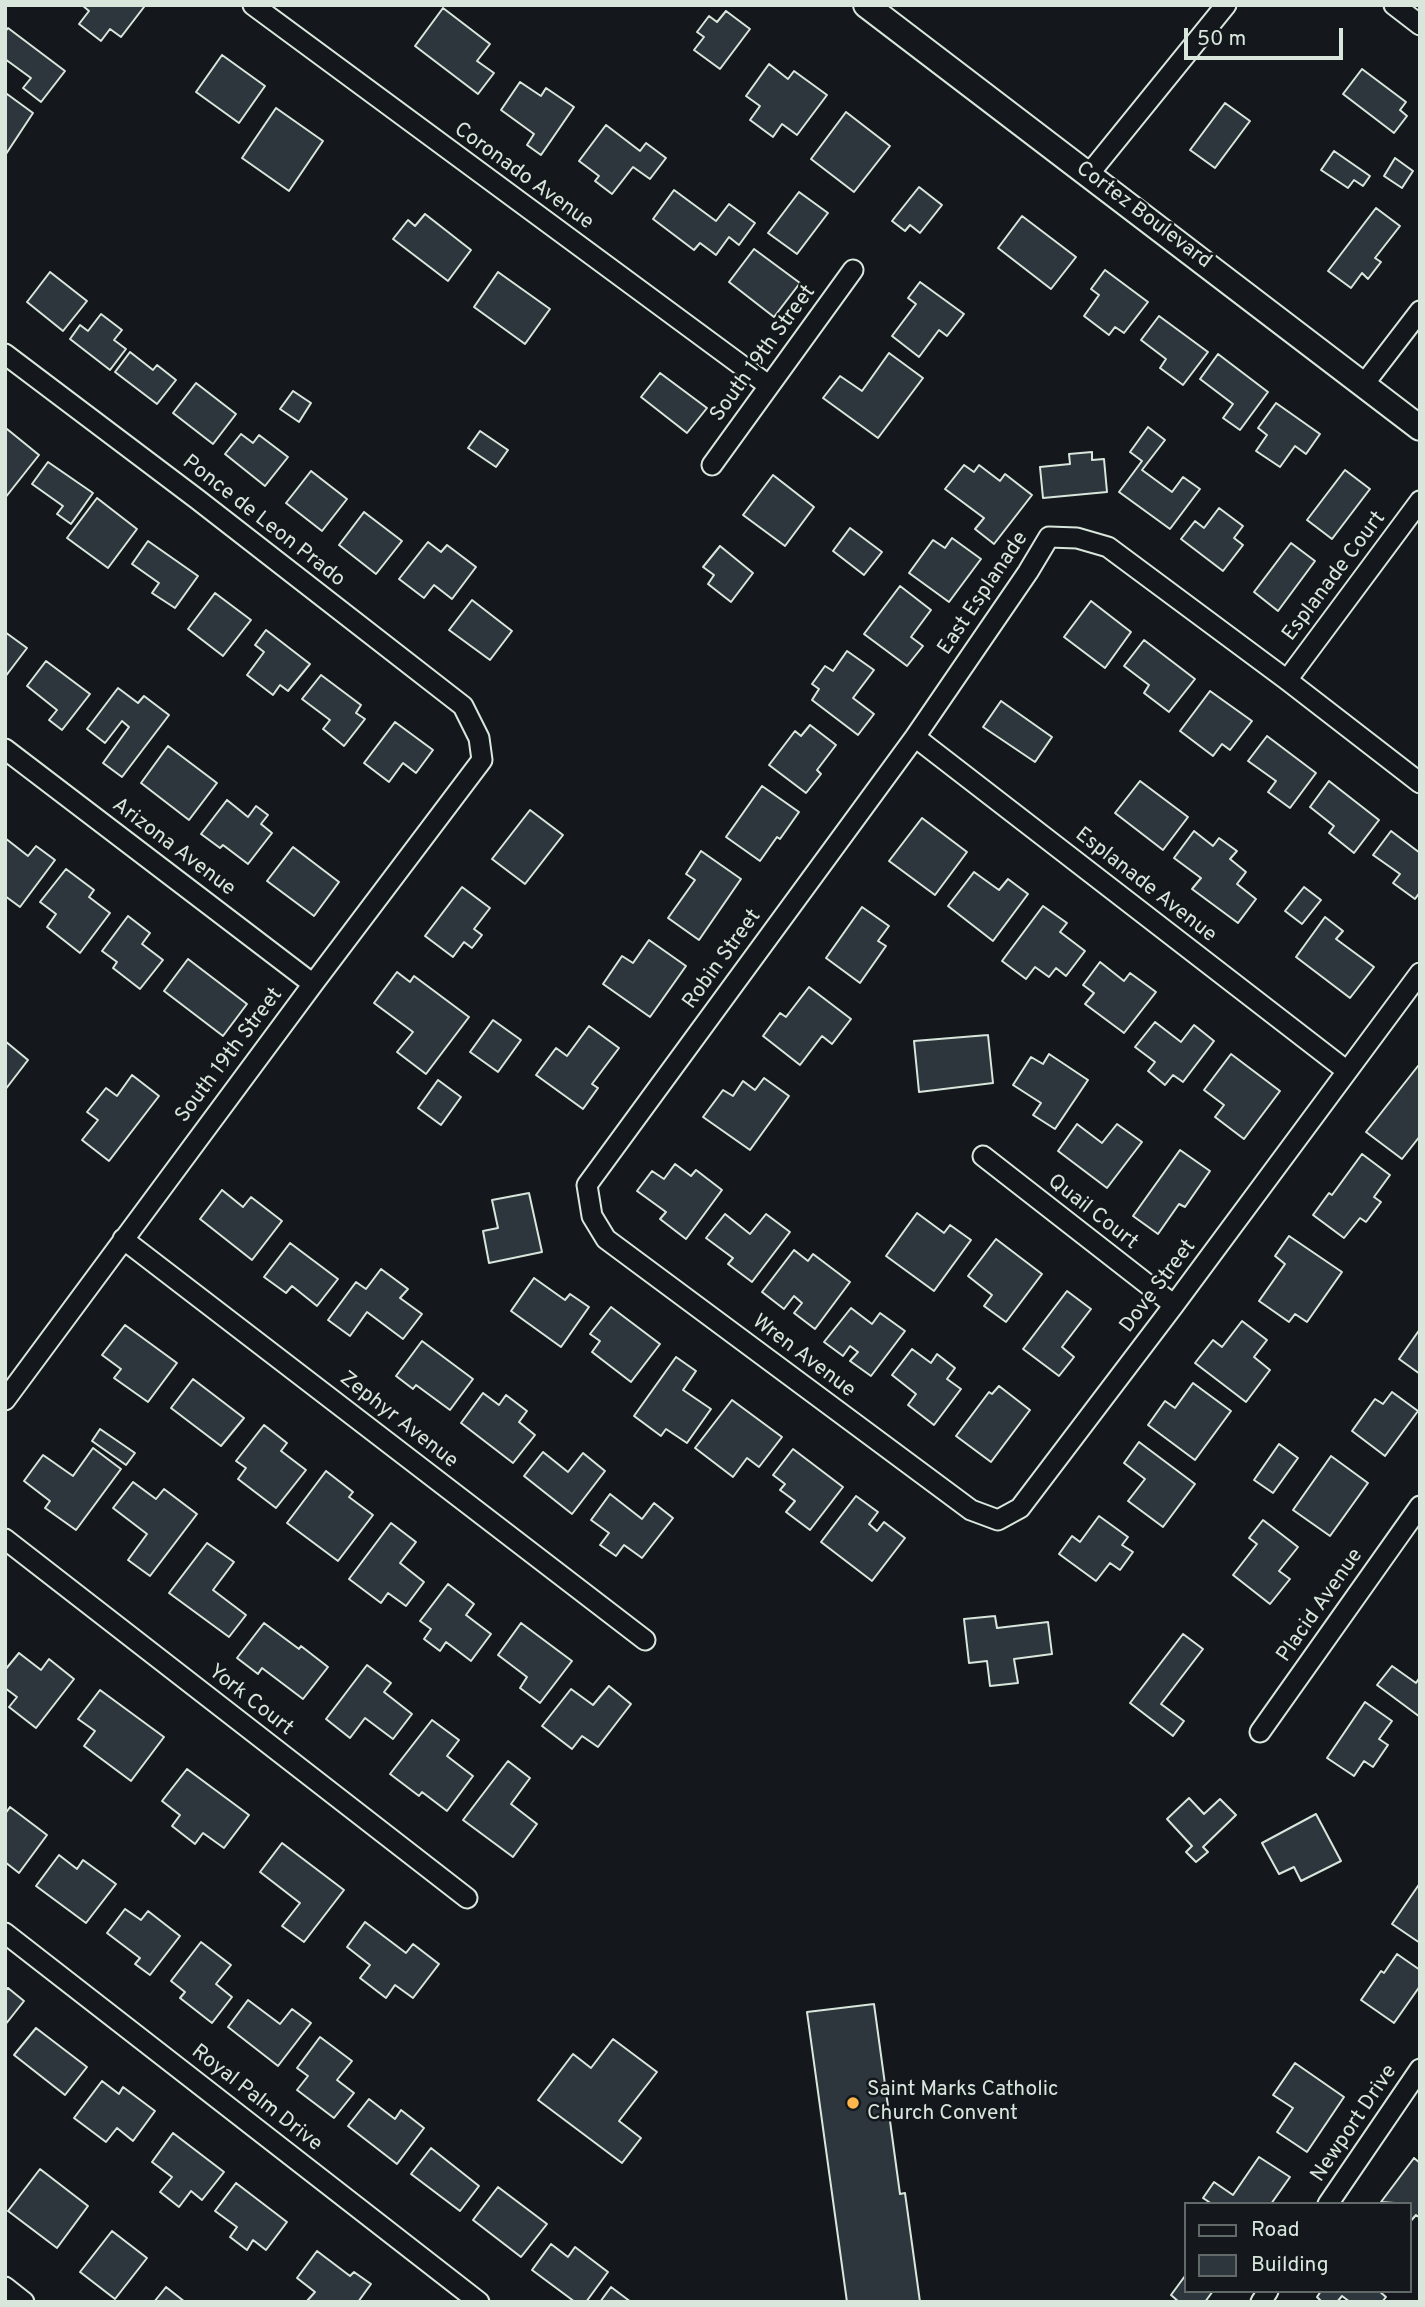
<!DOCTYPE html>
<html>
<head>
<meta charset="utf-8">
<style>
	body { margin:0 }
	#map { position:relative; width:1425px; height:2307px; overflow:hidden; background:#14181c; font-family:Overpass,sans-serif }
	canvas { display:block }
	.frame { position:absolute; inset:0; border:7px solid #d8e6dc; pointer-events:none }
	.legend { position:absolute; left:1184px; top:2202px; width:228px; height:91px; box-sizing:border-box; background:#14181c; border:2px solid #626a69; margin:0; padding:9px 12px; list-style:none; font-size:21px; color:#d8e6dc }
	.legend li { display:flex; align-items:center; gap:14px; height:35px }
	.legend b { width:35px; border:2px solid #626a69 }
	.scale { position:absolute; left:1184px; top:28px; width:159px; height:32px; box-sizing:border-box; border:4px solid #d8e6dc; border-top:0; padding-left:9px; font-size:21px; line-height:24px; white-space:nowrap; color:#d8e6dc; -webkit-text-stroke:5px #14181c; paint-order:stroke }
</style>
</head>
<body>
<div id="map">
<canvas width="1425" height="2307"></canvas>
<div class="frame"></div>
<ul class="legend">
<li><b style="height:9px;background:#14181c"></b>Road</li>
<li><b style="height:19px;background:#2c363c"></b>Building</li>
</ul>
<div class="scale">50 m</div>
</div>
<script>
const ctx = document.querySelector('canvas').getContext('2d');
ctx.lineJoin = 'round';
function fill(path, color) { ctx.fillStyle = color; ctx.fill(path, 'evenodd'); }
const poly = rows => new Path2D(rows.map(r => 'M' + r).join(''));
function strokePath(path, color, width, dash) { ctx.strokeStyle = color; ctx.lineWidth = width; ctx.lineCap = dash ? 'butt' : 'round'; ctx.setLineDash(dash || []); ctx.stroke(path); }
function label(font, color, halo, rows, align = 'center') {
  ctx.font = font + ' Overpass,sans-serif'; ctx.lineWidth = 5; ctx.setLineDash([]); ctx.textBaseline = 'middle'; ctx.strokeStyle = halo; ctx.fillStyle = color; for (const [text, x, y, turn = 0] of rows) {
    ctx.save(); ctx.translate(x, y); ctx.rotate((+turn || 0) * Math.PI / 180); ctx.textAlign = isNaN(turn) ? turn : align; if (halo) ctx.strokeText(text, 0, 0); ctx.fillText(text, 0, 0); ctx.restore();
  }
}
const building = poly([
	[82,5,141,5,144,7,121,37,110,29,101,41,79,24,89,11,82,5],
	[443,8,490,44,477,61,494,73,478,94,415,46,443,8],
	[726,11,750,29,720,69,694,50,704,37,697,32,709,16,717,22,726,11],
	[8,28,65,71,41,102,23,88,31,78,5,59,5,32,8,28],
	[222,55,265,86,239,123,196,92,222,55],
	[769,64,788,79,794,71,827,95,797,135,782,124,773,137,750,120,760,106,746,96,769,64],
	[1362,69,1406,102,1400,110,1407,116,1394,133,1343,94,1362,69],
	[520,82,541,96,546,88,574,107,541,155,527,145,534,134,501,110,520,82],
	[7,94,33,113,6,154,5,96,7,94],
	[1225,103,1250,121,1215,168,1190,150,1225,103],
	[276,108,323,141,289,191,242,158,276,108],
	[846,112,890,146,854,192,811,159,846,112],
	[606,125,640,151,646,143,666,158,650,179,633,167,612,194,595,181,599,176,579,161,606,125],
	[1334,151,1370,176,1363,186,1354,180,1348,188,1321,170,1334,151],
	[1395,158,1413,171,1402,188,1384,176,1395,158],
	[919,187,942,205,920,233,910,225,905,231,892,221,919,187],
	[674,190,716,221,729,204,755,223,739,245,729,237,716,255,700,243,694,250,653,219,674,190],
	[799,192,828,213,797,254,768,233,799,192],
	[1376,208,1400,226,1375,258,1381,262,1368,279,1362,273,1351,288,1328,271,1376,208],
	[425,214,471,250,448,281,393,239,408,220,415,226,425,214],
	[1022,216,1076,257,1051,289,998,248,1022,216],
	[754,249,800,283,774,317,729,282,754,249],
	[1105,270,1148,302,1124,333,1115,327,1109,335,1084,316,1099,295,1091,289,1105,270],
	[50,272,87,301,63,331,27,302,50,272],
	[498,272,550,309,525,344,474,307,498,272],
	[920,282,964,314,947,336,939,330,919,357,892,336,916,304,908,298,920,282],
	[101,314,122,330,114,340,126,349,110,370,70,339,80,325,88,331,101,314],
	[1159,316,1208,352,1183,385,1160,368,1166,359,1141,340,1159,316],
	[130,352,153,370,157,365,176,380,157,404,115,372,130,352],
	[889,353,923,378,878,438,823,398,840,376,862,391,889,353],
	[1218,354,1268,392,1240,430,1223,418,1233,404,1200,379,1218,354],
	[660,373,707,408,687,433,641,397,660,373],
	[196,383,236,414,213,444,173,413,196,383],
	[293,391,311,403,299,422,280,409,293,391],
	[1276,403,1320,434,1306,454,1295,446,1280,467,1256,451,1267,435,1258,428,1276,403],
	[1148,427,1165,440,1142,470,1172,492,1183,477,1200,489,1170,529,1119,492,1142,461,1130,452,1148,427],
	[7,429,39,455,5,498,5,432,7,429],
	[480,431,508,450,496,467,468,448,480,431],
	[241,434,253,443,259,435,288,457,265,486,225,454,241,434],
	[1092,452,1092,460,1104,459,1107,492,1043,498,1040,467,1070,464,1069,454,1092,452],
	[48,462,93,493,71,524,57,514,63,506,32,484,48,462],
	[964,465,974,472,979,465,1000,481,1005,474,1032,495,994,544,975,529,984,518,945,489,964,465],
	[1345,470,1370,489,1332,539,1307,520,1345,470],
	[311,471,347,499,322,531,286,503,311,471],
	[773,475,814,507,785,546,743,515,773,475],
	[97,498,137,529,108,568,67,538,97,498],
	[1219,508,1243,526,1234,538,1243,545,1223,571,1181,539,1195,521,1204,528,1219,508],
	[364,512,402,541,376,574,339,545,364,512],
	[850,528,882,552,864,575,833,551,850,528],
	[952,538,981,559,949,602,909,573,933,540,945,548,952,538],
	[148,541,198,576,175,608,152,593,159,583,132,564,148,541],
	[428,542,441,552,447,545,476,567,452,599,434,585,424,598,399,579,428,542],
	[1291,543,1315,561,1278,611,1254,592,1291,543],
	[720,546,753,573,731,602,708,584,714,575,703,567,720,546],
	[900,586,931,610,911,637,923,646,907,666,864,634,900,586],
	[215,593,251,620,223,656,188,629,215,593],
	[472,600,512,631,490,660,449,630,472,600],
	[1091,601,1131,632,1105,668,1064,637,1091,601],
	[266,630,310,664,288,691,280,685,273,695,247,675,264,652,255,645,266,630],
	[5,632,27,648,5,677,5,632],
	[1144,640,1195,679,1169,712,1144,693,1149,685,1124,666,1144,640],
	[847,651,874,670,853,698,874,714,858,735,812,700,819,689,812,684,825,666,833,671,847,651],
	[46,661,90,694,62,730,49,720,57,710,27,686,46,661],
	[321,675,361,705,356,713,365,719,344,746,323,729,330,720,302,699,321,675],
	[118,688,138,703,144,696,169,715,122,777,103,763,129,727,122,721,105,743,87,729,118,688],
	[1210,691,1252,721,1230,750,1222,744,1213,756,1180,731,1210,691],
	[1001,701,1052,737,1035,762,983,727,1001,701],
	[395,722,433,750,416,773,403,763,389,782,364,763,395,722],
	[810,725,836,745,817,770,821,774,806,793,769,765,795,731,801,736,810,725],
	[1267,736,1316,773,1290,808,1268,792,1276,781,1248,761,1267,736],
	[168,746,217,783,189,820,141,783,168,746],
	[1140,781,1188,817,1163,850,1115,813,1140,781],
	[1329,781,1379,820,1354,853,1329,833,1334,826,1310,807,1329,781],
	[762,786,799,812,780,839,777,837,760,861,726,837,762,786],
	[227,800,248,817,256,806,268,815,261,824,272,833,248,864,223,845,220,848,201,834,227,800],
	[530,810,563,835,525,884,492,859,530,810],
	[922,818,967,852,935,895,889,861,922,818],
	[1194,831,1213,846,1219,838,1237,851,1230,859,1246,872,1237,884,1256,899,1238,923,1192,889,1201,878,1174,858,1194,831],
	[1391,831,1420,853,1420,892,1415,899,1393,883,1400,874,1373,855,1391,831],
	[5,838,28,856,36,846,55,860,20,907,5,896,5,838],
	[293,847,339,882,314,916,267,881,293,847],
	[701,851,741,879,699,940,668,918,695,880,686,874,701,851],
	[66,869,94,890,89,897,110,913,80,953,47,927,56,914,40,902,66,869],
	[974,872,999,890,1008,879,1028,894,993,941,948,906,974,872],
	[462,887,490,908,474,929,482,935,472,948,464,942,453,957,425,936,462,887],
	[1304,887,1321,900,1302,924,1285,911,1304,887],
	[1043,906,1067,923,1060,932,1085,951,1066,976,1056,968,1049,977,1035,967,1026,979,1002,961,1043,906],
	[862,907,889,926,878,941,886,946,860,983,826,958,862,907],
	[128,916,150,933,142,944,163,960,140,989,113,968,117,962,102,951,128,916],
	[1325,917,1343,931,1336,939,1374,967,1350,998,1296,957,1325,917],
	[649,940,686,966,650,1017,603,984,622,956,633,963,649,940],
	[188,959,247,1004,223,1036,164,991,188,959],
	[1100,962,1124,981,1130,973,1156,992,1124,1033,1085,1004,1094,993,1083,985,1100,962],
	[397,972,410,982,414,976,469,1017,426,1074,397,1052,413,1032,374,1003,397,972],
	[809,987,851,1019,832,1044,822,1036,800,1065,763,1036,780,1013,786,1017,809,987],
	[493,1020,521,1040,498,1072,470,1052,493,1020],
	[1155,1022,1181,1042,1194,1025,1214,1041,1183,1082,1173,1075,1165,1085,1148,1071,1155,1062,1135,1047,1155,1022],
	[589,1026,619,1048,592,1084,598,1088,583,1109,536,1075,556,1048,567,1056,589,1026],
	[988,1035,993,1083,919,1092,914,1041,988,1035],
	[5,1041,28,1060,5,1090,5,1041],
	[1049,1054,1088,1080,1055,1129,1033,1115,1041,1103,1013,1085,1031,1057,1043,1064,1049,1054],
	[1231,1054,1280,1091,1244,1139,1215,1117,1224,1105,1204,1090,1231,1054],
	[1418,1066,1420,1068,1420,1136,1402,1159,1366,1132,1418,1066],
	[132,1075,159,1096,109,1161,82,1140,98,1120,87,1112,106,1088,117,1096,132,1075],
	[764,1078,789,1096,750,1150,703,1117,723,1090,733,1096,743,1081,755,1090,764,1078],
	[438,1080,461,1097,441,1125,418,1108,438,1080],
	[1077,1124,1102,1143,1117,1124,1142,1142,1107,1188,1058,1151,1077,1124],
	[1180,1150,1210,1171,1185,1207,1179,1204,1158,1234,1133,1216,1180,1150],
	[1362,1154,1390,1175,1374,1197,1381,1202,1366,1222,1360,1218,1344,1238,1313,1215,1329,1193,1332,1195,1362,1154],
	[675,1164,691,1176,696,1170,722,1190,686,1239,660,1219,666,1212,637,1191,652,1171,664,1179,675,1164],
	[222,1190,243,1207,251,1197,282,1221,252,1260,200,1219,222,1190],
	[529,1193,542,1252,489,1263,483,1231,498,1228,492,1200,529,1193],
	[917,1213,944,1233,950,1225,971,1240,934,1291,886,1256,917,1213],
	[725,1214,750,1234,766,1214,790,1232,752,1282,728,1264,733,1258,706,1238,725,1214],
	[1289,1236,1342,1272,1307,1322,1295,1314,1289,1322,1259,1301,1285,1264,1275,1256,1289,1236],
	[996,1239,1042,1274,1006,1322,984,1306,992,1295,968,1276,996,1239],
	[290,1243,338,1279,317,1306,292,1286,286,1293,264,1277,290,1243],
	[794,1250,808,1261,813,1254,850,1282,815,1329,794,1313,802,1303,794,1296,784,1309,762,1292,794,1250],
	[381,1269,408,1289,400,1298,422,1314,403,1339,367,1312,350,1336,328,1320,356,1282,366,1289,381,1269],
	[534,1278,565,1300,570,1294,589,1307,561,1347,511,1311,534,1278],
	[1067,1291,1091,1309,1062,1347,1074,1357,1059,1376,1023,1349,1067,1291],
	[611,1307,660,1344,631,1382,592,1352,600,1341,590,1334,611,1307],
	[851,1308,872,1324,880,1313,905,1331,871,1376,850,1361,858,1352,850,1346,843,1356,824,1342,851,1308],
	[1242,1321,1267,1340,1254,1357,1270,1370,1246,1402,1195,1363,1213,1340,1222,1347,1242,1321],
	[125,1325,177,1363,148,1402,114,1378,121,1369,102,1355,125,1325],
	[1420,1329,1420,1374,1399,1359,1420,1329],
	[422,1341,473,1379,450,1410,416,1385,413,1389,396,1376,422,1341],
	[912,1349,931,1363,937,1354,955,1368,947,1379,961,1389,934,1425,908,1405,916,1394,892,1375,912,1349],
	[676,1357,696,1371,683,1390,711,1409,687,1443,666,1429,661,1436,634,1416,676,1357],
	[193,1379,244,1418,221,1446,171,1408,193,1379],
	[1193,1383,1231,1411,1195,1460,1148,1425,1165,1401,1175,1408,1193,1383],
	[999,1386,1030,1410,991,1462,956,1436,989,1392,992,1394,999,1386],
	[1392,1392,1418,1411,1385,1456,1352,1431,1375,1399,1383,1404,1392,1392],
	[483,1393,499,1405,506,1395,527,1411,519,1422,535,1435,513,1463,461,1423,483,1393],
	[732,1400,782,1437,759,1467,747,1458,733,1477,695,1448,732,1400],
	[264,1425,287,1443,281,1451,306,1470,276,1508,238,1479,246,1468,236,1461,264,1425],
	[100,1429,135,1453,126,1465,92,1441,100,1429],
	[1139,1442,1195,1484,1163,1527,1128,1501,1145,1479,1124,1463,1139,1442],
	[1279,1444,1298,1458,1273,1493,1254,1480,1279,1444],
	[93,1448,121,1469,76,1530,45,1508,50,1501,24,1481,43,1455,73,1476,93,1448],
	[793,1449,843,1487,810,1530,786,1512,795,1501,780,1490,785,1484,773,1475,793,1449],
	[543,1452,568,1472,583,1453,605,1471,572,1514,524,1476,543,1452],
	[1331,1456,1368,1483,1330,1536,1293,1510,1331,1456],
	[326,1471,353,1492,349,1497,373,1515,338,1561,287,1523,326,1471],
	[133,1482,156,1499,164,1489,197,1514,150,1576,128,1560,147,1534,113,1508,133,1482],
	[610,1494,642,1519,654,1503,673,1518,642,1558,624,1545,616,1556,600,1545,609,1533,591,1520,610,1494],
	[856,1496,878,1512,869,1524,877,1531,884,1522,905,1538,872,1581,821,1542,856,1496],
	[1099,1516,1128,1537,1122,1545,1133,1552,1120,1570,1110,1563,1096,1581,1059,1554,1072,1536,1080,1542,1099,1516],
	[1263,1520,1298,1547,1279,1571,1290,1579,1270,1604,1233,1575,1257,1544,1249,1538,1263,1520],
	[391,1523,416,1542,400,1563,424,1582,406,1606,388,1593,381,1603,349,1579,391,1523],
	[207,1543,234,1562,213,1590,246,1615,229,1637,169,1593,207,1543],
	[448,1584,474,1604,466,1615,491,1634,471,1661,446,1642,440,1651,424,1639,431,1629,420,1621,448,1584],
	[995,1616,997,1628,1048,1622,1052,1654,1014,1659,1018,1683,990,1686,987,1661,969,1663,964,1619,995,1616],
	[264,1623,299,1649,301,1646,328,1667,303,1699,262,1668,258,1674,237,1658,264,1623],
	[521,1623,572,1661,540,1703,520,1688,527,1677,498,1655,521,1623],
	[1183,1634,1203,1649,1161,1704,1184,1721,1173,1736,1130,1703,1183,1634],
	[19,1653,41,1670,49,1659,74,1679,36,1728,9,1707,17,1697,5,1688,5,1670,19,1653],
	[367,1665,391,1683,384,1692,412,1714,393,1739,365,1718,350,1738,326,1719,367,1665],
	[1392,1666,1416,1683,1420,1677,1420,1717,1377,1685,1392,1666],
	[609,1686,631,1704,598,1747,582,1736,572,1749,542,1726,571,1689,593,1705,609,1686],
	[100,1690,164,1737,131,1781,84,1746,95,1731,78,1719,100,1690],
	[1365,1702,1392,1721,1379,1739,1388,1745,1373,1767,1364,1761,1354,1776,1327,1758,1365,1702],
	[432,1720,459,1740,447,1756,473,1776,447,1811,422,1792,419,1796,390,1774,432,1720],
	[508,1761,530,1778,511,1804,537,1824,513,1857,463,1820,508,1761],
	[187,1769,249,1815,224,1848,203,1833,195,1844,172,1826,180,1815,162,1801,187,1769],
	[1189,1798,1204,1814,1220,1799,1236,1815,1203,1847,1208,1852,1196,1862,1186,1852,1192,1846,1167,1819,1189,1798],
	[10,1807,47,1835,19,1873,5,1862,5,1814,10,1807],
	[1316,1814,1341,1861,1301,1881,1294,1867,1279,1874,1262,1843,1316,1814],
	[282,1843,344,1890,304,1942,282,1926,300,1903,260,1872,282,1843],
	[59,1855,77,1869,83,1860,116,1884,86,1923,36,1886,59,1855],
	[1420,1883,1420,1943,1392,1924,1420,1883],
	[125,1909,141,1920,148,1911,180,1936,150,1975,135,1964,140,1958,107,1933,125,1909],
	[365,1922,406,1953,413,1944,439,1964,413,1998,395,1985,386,1998,360,1978,370,1965,347,1947,365,1922],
	[201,1942,231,1965,216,1984,232,1997,212,2023,180,1998,185,1992,171,1981,201,1942],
	[1397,1954,1420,1970,1420,1986,1394,2023,1361,2000,1381,1971,1384,1973,1397,1954],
	[8,1988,24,2001,5,2025,5,1991,8,1988],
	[248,2000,280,2024,292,2009,311,2023,278,2066,228,2027,248,2000],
	[874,2004,900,2194,905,2193,920,2302,847,2302,807,2012,874,2004],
	[36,2028,87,2067,65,2095,14,2055,36,2028],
	[320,2037,352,2061,337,2080,354,2093,334,2118,297,2090,308,2076,297,2068,320,2037],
	[613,2039,657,2072,619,2121,641,2138,622,2163,538,2100,573,2054,591,2068,613,2039],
	[1295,2063,1344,2097,1307,2152,1277,2132,1293,2108,1273,2095,1295,2063],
	[102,2081,119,2094,123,2087,155,2111,133,2141,117,2128,106,2142,74,2118,102,2081],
	[369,2099,395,2119,401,2110,424,2128,397,2164,348,2126,369,2099],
	[173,2133,224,2172,202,2200,191,2191,179,2207,160,2192,172,2177,152,2162,173,2133],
	[431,2148,479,2186,460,2211,411,2174,431,2148],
	[1259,2157,1290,2177,1271,2204,1212,2204,1203,2198,1214,2182,1233,2195,1259,2157],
	[1414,2158,1420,2163,1420,2218,1416,2215,1409,2223,1409,2204,1381,2202,1414,2158],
	[40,2169,88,2206,57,2248,8,2211,40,2169],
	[236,2183,287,2222,266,2250,253,2240,247,2250,230,2237,237,2227,215,2211,236,2183],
	[498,2187,547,2224,521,2257,473,2220,498,2187],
	[112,2231,147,2258,115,2299,80,2272,112,2231],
	[551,2244,568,2257,575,2247,608,2272,586,2302,575,2302,532,2270,551,2244],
	[317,2251,350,2276,354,2272,371,2284,358,2302,307,2301,315,2292,297,2278,317,2251],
	[1185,2276,1185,2291,1213,2291,1205,2302,1179,2302,1171,2295,1185,2276],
	[166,2287,185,2302,154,2302,166,2287],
	[611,2287,631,2302,600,2302,611,2287],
	[1321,2291,1379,2291,1386,2297,1382,2302,1350,2302,1342,2296,1337,2302,1322,2302,1317,2297,1321,2291]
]);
fill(building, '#2c363c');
strokePath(building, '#d8e6dc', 2);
const minor = poly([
	[253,5,768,385],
	[1394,5,1420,25],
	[1089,174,1226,5],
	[5,354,197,499,463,706,479,738,482,760,313,984,5,1400],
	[1364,384,1420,311],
	[712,465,853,270],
	[1287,680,1420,501],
	[915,737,1347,1071],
	[5,749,313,984],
	[1420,783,1287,680,1108,547,1077,538,1049,537,1028,572,915,737,587,1185,592,1216,606,1239,971,1510,998,1520,1020,1508,1174,1305,1420,973],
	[983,1156,1174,1305],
	[123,1239,645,1640],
	[5,1539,467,1898],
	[1260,1732,1420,1506],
	[5,1933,479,2302],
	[1328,2204,1420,2069],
	[5,2287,24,2302],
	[1261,2302,1268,2291]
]);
const tertiary = poly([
	[866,5,1420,428]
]);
strokePath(minor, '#d8e6dc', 23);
strokePath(tertiary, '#d8e6dc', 28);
strokePath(minor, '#14181c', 19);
strokePath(tertiary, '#14181c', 24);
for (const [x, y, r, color] of [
	[853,2103,7,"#ffb74d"]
]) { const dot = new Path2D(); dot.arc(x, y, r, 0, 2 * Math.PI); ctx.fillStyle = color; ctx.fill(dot); strokePath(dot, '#14181c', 2.5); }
label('21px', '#d8e6dc', '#14181c', [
	["Coronado Avenue",523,177,36],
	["Cortez Boulevard",1143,216,37],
	["South 19th Street",764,354,-54],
	["Ponce de Leon Prado",263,522,38],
	["Esplanade Court",1335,577,-53],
	["East Esplanade",984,594,-56],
	["Arizona Avenue",173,848,37],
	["Esplanade Avenue",1145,886,38],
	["Robin Street",723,960,-54],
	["South 19th Street",230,1056,-53],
	["Quail Court",1092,1213,38],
	["Dove Street",1159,1287,-53],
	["Wren Avenue",803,1357,37],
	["Zephyr Avenue",398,1421,38],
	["Placid Avenue",1321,1606,-55],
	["York Court",250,1701,38],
	["Royal Palm Drive",256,2099,38],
	["Newport Drive",1355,2124,-56]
]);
label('21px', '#d8e6dc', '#14181c', [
	["Saint Marks Catholic",867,2091],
	["Church Convent",867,2115]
], 'left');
</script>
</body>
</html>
